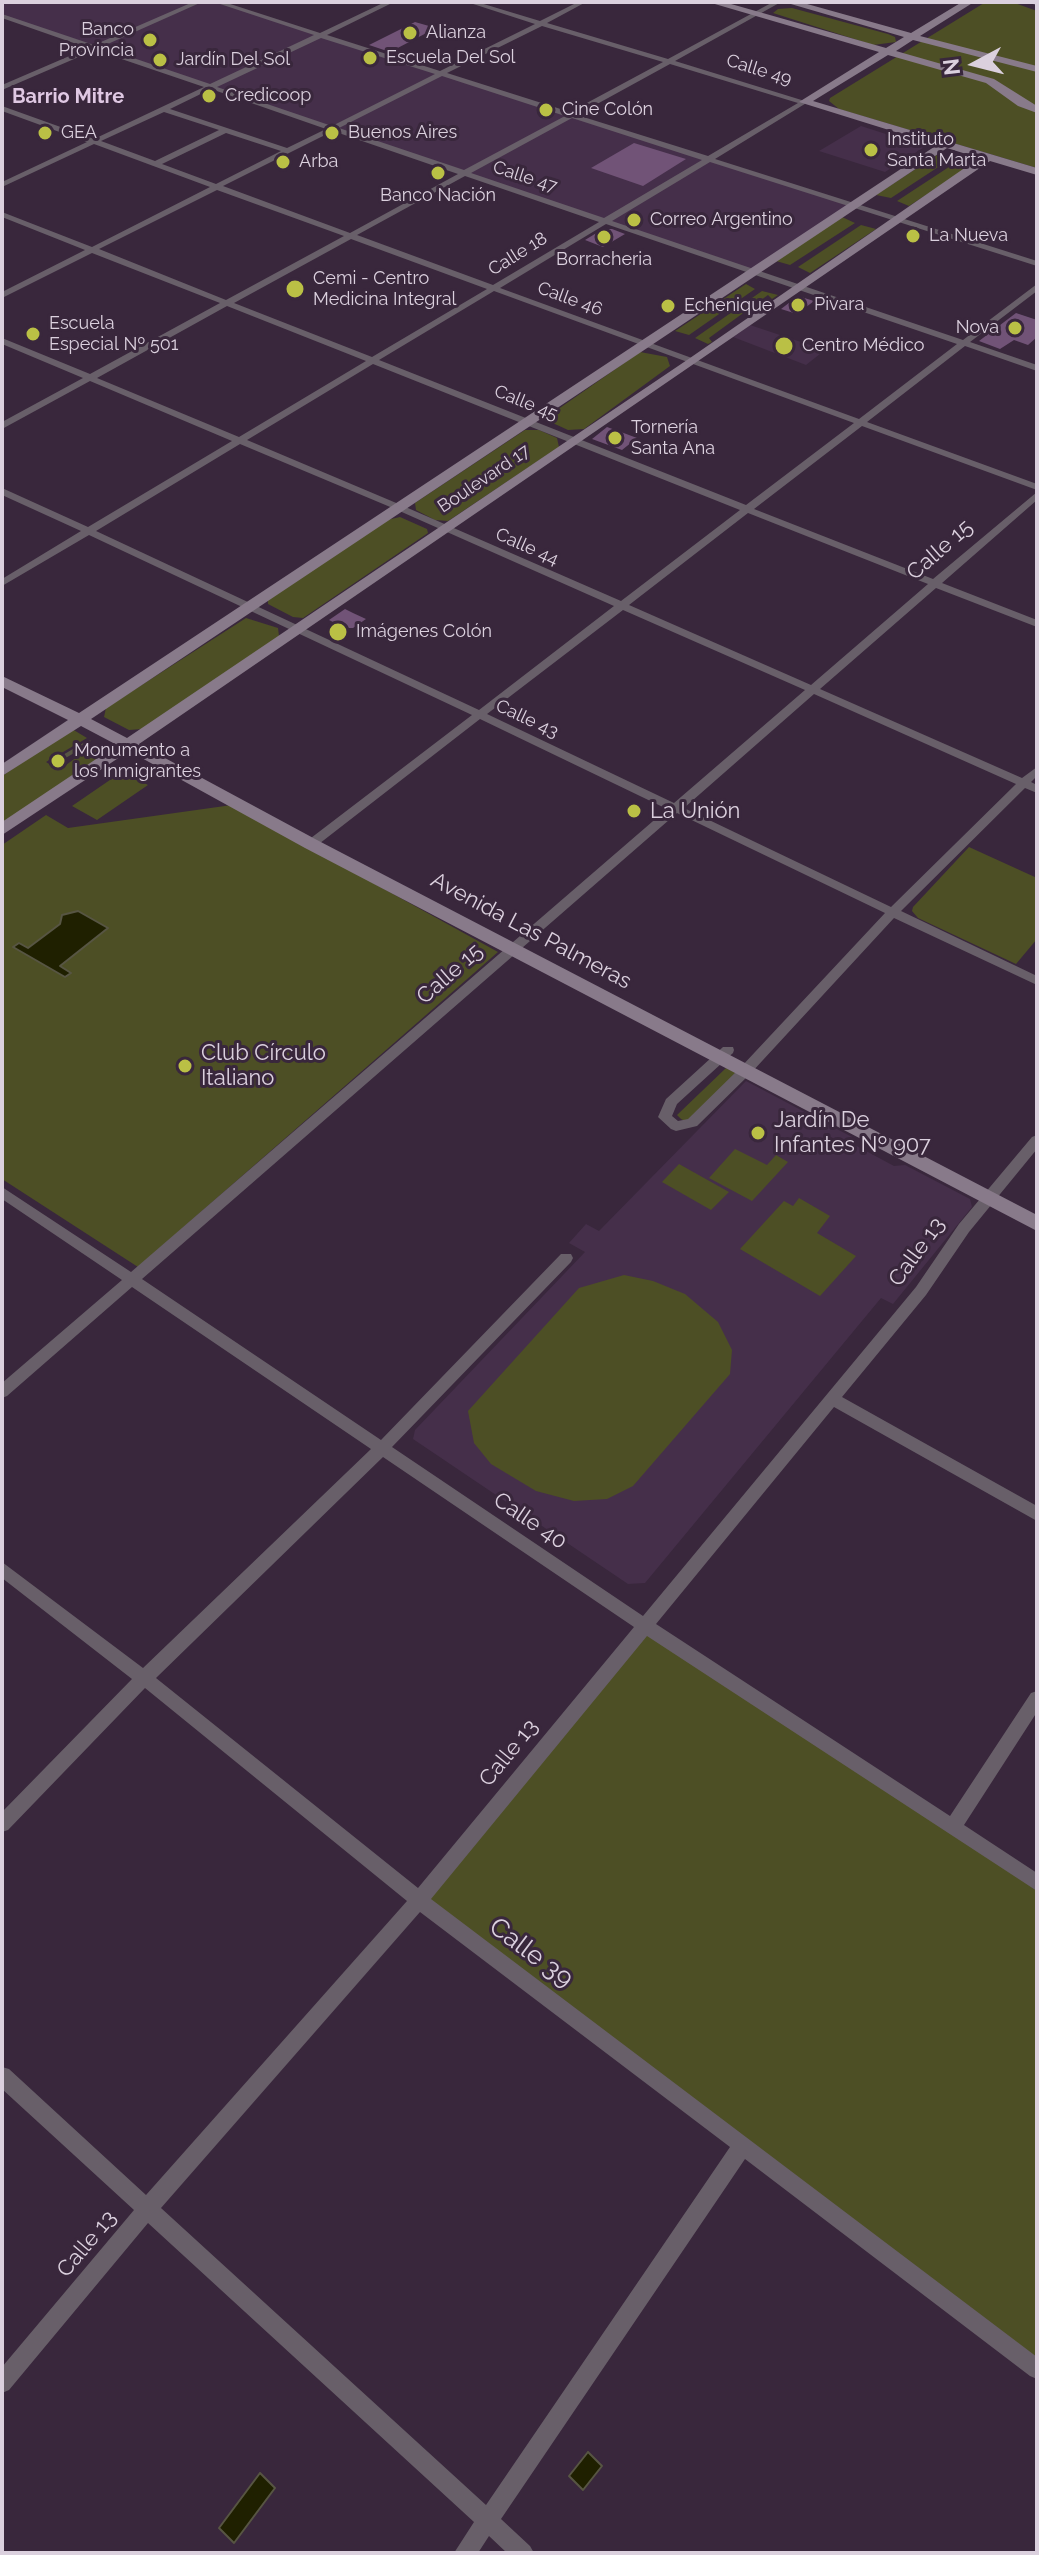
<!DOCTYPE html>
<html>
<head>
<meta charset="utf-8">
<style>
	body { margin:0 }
	#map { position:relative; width:1039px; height:2555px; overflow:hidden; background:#39273c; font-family:Raleway,sans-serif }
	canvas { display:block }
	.frame { position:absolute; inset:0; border:4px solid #dbd0de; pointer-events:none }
	.north { position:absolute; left:935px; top:24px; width:80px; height:80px; -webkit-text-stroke:6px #39273c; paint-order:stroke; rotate:263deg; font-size:22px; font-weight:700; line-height:32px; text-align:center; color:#dbd0de }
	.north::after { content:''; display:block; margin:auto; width:28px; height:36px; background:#dbd0de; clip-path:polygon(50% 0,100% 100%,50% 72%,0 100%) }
</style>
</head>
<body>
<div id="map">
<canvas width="1039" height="2555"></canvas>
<div class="frame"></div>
<div class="north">N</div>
</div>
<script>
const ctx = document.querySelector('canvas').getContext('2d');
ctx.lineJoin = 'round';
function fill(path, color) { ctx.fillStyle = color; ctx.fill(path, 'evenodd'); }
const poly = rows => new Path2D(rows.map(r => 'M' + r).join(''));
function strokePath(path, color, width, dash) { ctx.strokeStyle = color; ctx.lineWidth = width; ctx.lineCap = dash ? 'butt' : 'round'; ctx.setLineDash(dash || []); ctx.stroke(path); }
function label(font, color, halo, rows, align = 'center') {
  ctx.font = font + ' Raleway,sans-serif'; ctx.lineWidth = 6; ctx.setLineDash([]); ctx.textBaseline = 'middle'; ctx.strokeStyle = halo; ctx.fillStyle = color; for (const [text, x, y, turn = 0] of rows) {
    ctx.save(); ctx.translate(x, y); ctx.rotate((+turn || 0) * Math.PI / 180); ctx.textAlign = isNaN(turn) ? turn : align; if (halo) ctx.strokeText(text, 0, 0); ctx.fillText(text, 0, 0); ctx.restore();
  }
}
fill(poly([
	[2,2,217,2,854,206,756,271,2,16],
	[861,126,911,142,926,146,885,172,819,151],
	[750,325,825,350,806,365,733,337],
	[746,1081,852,1137,853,1144,894,1166,905,1165,970,1199,972,1207,893,1304,881,1298,645,1583,628,1584,413,1439,415,1430,585,1252,569,1243,586,1224,599,1231]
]), '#452f4a');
fill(poly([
	[1012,2,1037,11,1037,168,839,109,829,101,830,98,984,3],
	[792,8,888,34,895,37,896,42,873,45,773,13,778,9],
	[937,155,949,160,891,198,876,195],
	[955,163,970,166,909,206,897,201],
	[842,217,855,223,790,265,776,261],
	[861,225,876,229,810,273,798,267],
	[746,284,755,289,689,335,675,331],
	[762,291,778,295,772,299,768,295,709,338,712,342,708,344,695,338],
	[640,352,667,357,670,366,584,429,568,430,544,419],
	[525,430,539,430,557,438,559,447,448,521,435,520,416,510,415,503],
	[400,517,427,529,428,533,303,618,293,617,268,604,268,600,387,520],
	[246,618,278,628,279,636,142,729,129,730,104,717,106,708],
	[72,729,87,738,46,762,59,770,95,744,107,752,2,824,2,776],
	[123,771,148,785,97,820,72,806],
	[232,805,498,952,138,1267,2,1179,2,845,46,815,68,828],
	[969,847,1037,878,1037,939,1016,964,918,918,912,911,913,907],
	[726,1068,736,1073,687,1122,681,1119,677,1115],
	[735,1149,767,1165,776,1155,788,1162,752,1201,709,1178],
	[679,1164,729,1192,711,1210,662,1182],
	[799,1198,830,1216,817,1233,856,1256,820,1296,740,1249,784,1201,793,1206],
	[624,1275,653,1281,685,1294,718,1322,732,1350,730,1374,633,1486,607,1499,574,1501,536,1491,491,1464,474,1443,468,1411,579,1288],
	[645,1626,1037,1884,1037,2369,419,1900]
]), '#4d4f25');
const water = poly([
	[78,911,108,928,60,966,71,973,65,977,13,947,19,943,28,948,60,924,62,915,78,911],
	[588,2452,602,2466,583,2490,569,2476,588,2452],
	[260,2473,275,2488,234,2543,219,2528,260,2473]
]);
fill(water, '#1f2000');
strokePath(water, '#575543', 2);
strokePath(poly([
	[65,756,89,742]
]), '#575543', 4);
fill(poly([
	[415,22,436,28,390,52,369,45],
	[634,143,686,159,643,186,591,168],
	[603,229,612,229,625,234,603,247,585,240],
	[798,296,814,301,797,314,781,309],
	[1016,313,1037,320,1037,337,1028,345,1014,340,1000,349,979,341],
	[607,427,621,432,637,438,622,450,592,439],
	[345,609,353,613,366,619,353,628,345,628,329,620]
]), '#715377');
fill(poly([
	[2,2,8,2,2,5,2,2],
	[193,2,202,2,101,47,210,84,314,35,214,2,224,2,320,33,385,2,394,2,327,35,440,71,535,24,467,2,477,2,540,21,578,2,586,2,547,23,668,59,773,2,781,2,675,61,808,102,715,159,1037,261,1037,266,710,162,612,221,963,340,1037,284,1037,291,970,342,1037,365,1037,371,965,346,867,422,1037,484,1037,490,862,426,754,509,933,579,1037,492,1037,500,942,583,1037,620,1037,627,936,588,820,689,1022,778,1037,767,1037,776,1031,782,1037,785,1037,793,1025,788,901,911,1037,976,1037,985,894,918,751,1073,697,1126,676,1131,671,1129,658,1117,666,1099,723,1047,733,1047,734,1050,733,1053,677,1104,672,1116,678,1121,688,1119,741,1067,885,913,677,813,142,1279,381,1440,561,1254,571,1254,573,1258,571,1262,392,1447,643,1616,916,1287,959,1224,1032,1137,1037,1135,1037,1149,969,1232,926,1295,842,1397,1037,1506,1037,1521,834,1407,656,1624,950,1816,1031,1693,1037,1691,1037,1712,964,1825,1037,1873,1037,1891,647,1636,431,1899,1037,2357,1037,2379,1030,2376,745,2159,501,2519,530,2546,534,2553,507,2553,489,2536,478,2553,454,2553,474,2522,148,2223,9,2390,2,2393,2,2367,134,2210,2,2089,2,2067,9,2069,146,2195,407,1901,145,1688,8,1830,2,1832,2,1812,132,1679,2,1578,2,1562,143,1668,371,1449,132,1287,7,1396,2,1398,2,1383,122,1280,2,1199,2,1187,131,1272,667,809,480,719,315,847,307,847,307,841,472,715,89,535,2,586,2,579,81,531,2,495,2,488,88,527,232,441,90,381,2,429,2,422,83,378,2,344,2,338,90,374,220,303,92,253,2,298,2,292,85,250,2,217,2,212,92,247,210,187,94,144,2,187,2,182,87,142,2,111,2,106,94,139,204,87,95,50,2,90,2,85,88,48,2,18,2,14,94,45,193,2],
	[542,26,663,62,570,112,447,73,542,26],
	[321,38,435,74,332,126,217,87,321,38],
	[670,64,798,103,708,156,577,115,670,64],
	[442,76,565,116,464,170,339,128,442,76],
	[211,89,326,129,287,148,170,109,211,89],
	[164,112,219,130,155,161,101,141,164,112],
	[572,118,702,160,604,218,471,173,572,118],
	[333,131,458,174,350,233,223,186,333,131],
	[226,133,281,151,216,184,162,164,226,133],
	[465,176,599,222,493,285,357,235,465,176],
	[217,190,344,236,226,300,99,249,217,190],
	[606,224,957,344,859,419,500,288,606,224],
	[351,239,487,289,372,357,234,303,351,239],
	[494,291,854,423,746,505,379,360,494,291],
	[227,306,366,361,239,437,97,378,227,306],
	[373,364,740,510,621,601,401,505,247,440,373,364],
	[240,444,395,509,614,606,479,710,96,531,240,444],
	[748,513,928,584,811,685,629,605,748,513],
	[623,610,805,690,674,803,487,714,623,610],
	[814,694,1016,784,891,907,684,808,814,694],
	[383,1457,634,1627,418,1888,156,1678,383,1457],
	[420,1912,730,2147,486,2505,161,2208,420,1912]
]), '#685f69');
fill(poly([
	[708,2,724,2,886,48,904,37,784,2,800,2,911,33,962,2,974,2,920,36,1037,66,1037,72,913,40,896,51,994,79,1037,106,1037,113,1018,106,986,83,888,55,813,101,1037,168,1037,175,990,161,139,744,317,840,1037,1215,1037,1231,305,848,129,751,2,835,2,822,117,745,81,726,2,776,2,764,68,720,2,687,2,676,79,713,937,145,799,102,879,52,708,2],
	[947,148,979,158,690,358,127,738,91,719,947,148],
	[1031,2,1037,2,1037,5,1033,4,1031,2]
]), '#887a8a');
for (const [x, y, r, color] of [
	[410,33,8,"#bac045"],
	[150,40,8,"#bac045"],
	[370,58,8,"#bac045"],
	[160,60,8,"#bac045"],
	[209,96,8,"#bac045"],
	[546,110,8,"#bac045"],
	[45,133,8,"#bac045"],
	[332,133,8,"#bac045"],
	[871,150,8,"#bac045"],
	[283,162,8,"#bac045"],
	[438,173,8,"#bac045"],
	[634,220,8,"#bac045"],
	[913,236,8,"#bac045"],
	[604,237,8,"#bac045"],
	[295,289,10,"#bac045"],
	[798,305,8,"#bac045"],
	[668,306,8,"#bac045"],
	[1015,328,8,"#bac045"],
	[33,334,8,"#bac045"],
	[784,346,10,"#bac045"],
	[615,438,8,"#bac045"],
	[338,632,10,"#bac045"],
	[58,761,8,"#bac045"],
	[634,811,8,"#bac045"],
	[185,1066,8,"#bac045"],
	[758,1133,8,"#bac045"]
]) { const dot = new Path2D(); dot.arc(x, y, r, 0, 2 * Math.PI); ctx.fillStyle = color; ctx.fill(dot); strokePath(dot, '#39273c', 3); }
label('18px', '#dbd0de', '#39273c', [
	["Banco",134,30,"right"],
	["Provincia",134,51,"right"],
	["Alianza",426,33],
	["Escuela Del Sol",386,58],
	["Jardín Del Sol",176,60],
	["Credicoop",225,96],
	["Cine Colón",562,110],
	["GEA",61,133],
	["Buenos Aires",348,133],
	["Instituto",887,140],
	["Santa Marta",887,161],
	["Arba",299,162],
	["Banco Nación",438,196,"center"],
	["Correo Argentino",650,220],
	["La Nueva",929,236],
	["Borracheria",604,260,"center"],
	["Cemi - Centro",313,279],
	["Medicina Integral",313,300],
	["Pivara",814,305],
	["Echenique",684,306],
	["Escuela",49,324],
	["Especial Nº 501",49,345],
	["Nova",999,328,"right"],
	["Centro Médico",802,346],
	["Tornería",631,428],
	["Santa Ana",631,449],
	["Imágenes Colón",356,632],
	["Monumento a",74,751],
	["los Inmigrantes",74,772]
], 'left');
label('18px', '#dbd0de', '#39273c', [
	["Calle 49",759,70,17],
	["Calle 47",525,177,18],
	["Calle 18",518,254,-32],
	["Calle 46",570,299,20],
	["Calle 45",526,403,22],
	["Boulevard 17",484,479,-34],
	["Calle 44",527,547,24],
	["Calle 43",527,719,25]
]);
label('bold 20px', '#dfc8e3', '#39273c', [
	["Barrio Mitre",68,97]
]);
label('22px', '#dbd0de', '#39273c', [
	["Calle 15",940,550,-41],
	["Avenida Las Palmeras",531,931,28],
	["Calle 15",450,974,-41],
	["Calle 13",917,1252,-54],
	["Calle 40",530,1521,34],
	["Calle 13",509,1753,-51],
	["Calle 13",87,2244,-50]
]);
label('22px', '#dbd0de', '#39273c', [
	["La Unión",650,811],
	["Club Círculo",201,1053],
	["Italiano",201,1078],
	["Jardín De",774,1120],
	["Infantes Nº 907",774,1145]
], 'left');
label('26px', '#dbd0de', '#39273c', [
	["Calle 39",531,1953,37]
]);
</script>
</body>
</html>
